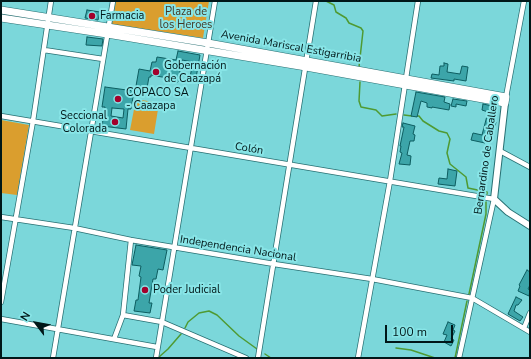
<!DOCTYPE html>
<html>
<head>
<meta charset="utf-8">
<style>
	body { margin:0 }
	#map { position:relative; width:531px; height:359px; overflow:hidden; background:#7bd7da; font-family:"Nunito Sans",sans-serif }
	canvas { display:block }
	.frame { position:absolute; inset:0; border:2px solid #001718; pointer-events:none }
	.north { position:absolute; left:16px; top:303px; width:40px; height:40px; -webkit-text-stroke:3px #88e5e7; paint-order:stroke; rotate:302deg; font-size:11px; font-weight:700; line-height:16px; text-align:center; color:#001718 }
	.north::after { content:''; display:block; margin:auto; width:14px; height:18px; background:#001718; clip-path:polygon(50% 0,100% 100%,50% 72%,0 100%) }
	.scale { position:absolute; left:385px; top:325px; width:68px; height:18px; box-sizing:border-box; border:2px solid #001718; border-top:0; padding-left:5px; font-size:12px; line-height:14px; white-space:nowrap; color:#001718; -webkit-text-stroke:3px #88e5e7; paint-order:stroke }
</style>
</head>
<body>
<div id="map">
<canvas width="531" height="359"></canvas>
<div class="frame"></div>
<div class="north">N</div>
<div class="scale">100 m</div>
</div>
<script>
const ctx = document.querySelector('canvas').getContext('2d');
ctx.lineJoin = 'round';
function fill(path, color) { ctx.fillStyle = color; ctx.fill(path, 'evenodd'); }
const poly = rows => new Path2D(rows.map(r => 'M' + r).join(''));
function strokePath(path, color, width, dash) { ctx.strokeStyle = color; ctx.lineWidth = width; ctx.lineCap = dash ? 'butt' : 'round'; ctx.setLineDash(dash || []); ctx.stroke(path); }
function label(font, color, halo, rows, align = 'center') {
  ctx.font = font + ' "Nunito Sans",sans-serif'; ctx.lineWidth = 4; ctx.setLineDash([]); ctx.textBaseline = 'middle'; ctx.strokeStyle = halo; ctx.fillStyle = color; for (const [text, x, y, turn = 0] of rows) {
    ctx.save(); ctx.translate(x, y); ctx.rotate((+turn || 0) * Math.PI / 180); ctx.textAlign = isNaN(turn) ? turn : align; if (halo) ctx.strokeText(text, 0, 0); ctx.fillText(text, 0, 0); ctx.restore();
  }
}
fill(poly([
	[116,1,209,1,203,38,112,24],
	[136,99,159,103,154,134,130,130],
	[1,120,29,125,17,195,1,193]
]), '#da9e2e');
strokePath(poly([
	[326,1,334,5,336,12,346,18,349,23,361,28,363,31,359,67],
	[360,82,359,101,361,107,376,110,382,116,396,114],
	[404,115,412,116],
	[416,116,419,116,423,121,439,131,447,133,450,139,447,153,450,164,466,177,468,188,487,192,487,194],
	[469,294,486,214,486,202],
	[185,328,188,322,199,313,209,311,217,315,239,336,257,349],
	[396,348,411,350,435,358],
	[265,354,271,358],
	[159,357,168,349,181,334],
	[455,358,467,301]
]), '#4f9a32', 1.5);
const building = poly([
	[87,10,100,12,98,20,85,18,87,10],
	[87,37,103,39,102,46,86,45,87,37],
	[178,51,200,55,196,78,190,77,193,62,182,60,178,82,173,82,173,79,151,75,151,77,149,77,147,88,136,86,139,69,150,71,152,62,156,62,157,57,176,60,178,51],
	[444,63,448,64,447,72,460,74,462,66,468,67,466,81,454,79,454,81,431,78,432,74,439,75,440,66,444,66,444,63],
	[105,87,134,91,131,109,128,109,126,129,102,126,105,107,102,107,105,87],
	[112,108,124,109,123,118,111,116,112,108],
	[416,92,445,97,444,102,450,104,449,110,432,107,432,108,427,107,427,103,421,101,417,117,411,116,416,92],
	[453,99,467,101,466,106,456,104,456,107,451,106,453,99],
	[483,104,497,107,493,121,496,122,495,126,490,125,485,143,471,140,473,133,482,135,488,112,482,110,483,104],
	[403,123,415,126,413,134,415,135,414,141,410,141,407,155,411,156,410,165,399,164,402,153,400,152,401,146,400,146,404,127,402,127,403,123],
	[448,169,457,171,455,186,438,184,439,178,447,179,448,169],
	[136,245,167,250,163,270,158,269,156,279,153,279,149,303,152,303,150,313,134,311,136,300,138,300,141,277,139,276,141,266,132,265,136,245],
	[527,270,530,272,530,285,528,289,530,290,529,296,518,291,520,286,519,285,527,270],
	[516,297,522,300,518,305,516,305,514,311,523,317,520,321,508,314,516,297],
	[448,322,455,325,453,330,455,331,451,339,454,340,451,346,444,342,447,335,443,334,448,322]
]);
fill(building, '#3ca5a9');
strokePath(building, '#0d5d60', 1);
const minor = poly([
	[44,50,103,59],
	[506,97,524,1],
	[1,116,494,199,459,358],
	[500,151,530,167],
	[1,217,74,228,131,240,274,264,372,279,472,298,530,332],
	[1,302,33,121,51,1],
	[123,315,162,322,246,358],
	[1,319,157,347],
	[524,328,530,313],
	[114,339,123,315,131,240],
	[53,358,113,1],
	[156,358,215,1],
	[258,358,316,1],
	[358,358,390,181,418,1]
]);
const tertiary = poly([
	[505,103,494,199,508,212,530,226]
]);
const secondary = poly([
	[1,10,208,43,506,97,505,103,306,67,107,34,1,18]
]);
strokePath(minor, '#287073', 6);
strokePath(tertiary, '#287073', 8);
strokePath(secondary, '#287073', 8);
strokePath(minor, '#fff', 4.5);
strokePath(tertiary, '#fff', 6);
strokePath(secondary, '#fff', 7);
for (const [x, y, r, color] of [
	[92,16,4,"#a2012c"],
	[156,72,4,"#a2012c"],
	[118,99,4,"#a2012c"],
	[115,122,4,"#a2012c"],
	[145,290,4,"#a2012c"]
]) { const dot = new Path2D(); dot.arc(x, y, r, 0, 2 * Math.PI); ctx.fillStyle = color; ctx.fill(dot); strokePath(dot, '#88e5e7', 1.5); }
label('11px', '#443723', '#88e5e7', [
	["Plaza de",186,12],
	["los Heroes",186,25]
]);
label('11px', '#001718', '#88e5e7', [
	["Farmacia",100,16],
	["Gobernación",164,66],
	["de Caazapá",164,79],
	["COPACO SA",126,93],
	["- Caazapa",126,106],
	["Seccional",107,116,"right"],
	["Colorada",107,129,"right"],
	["Poder Judicial",153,290]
], 'left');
label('11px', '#001718', '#88e5e7', [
	["Avenida Mariscal Estigarribia",291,47,10],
	["Colón",249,149,9],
	["Bernardino de Caballero",487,155,-82],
	["Independencia Nacional",238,249,9]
]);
</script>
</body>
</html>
